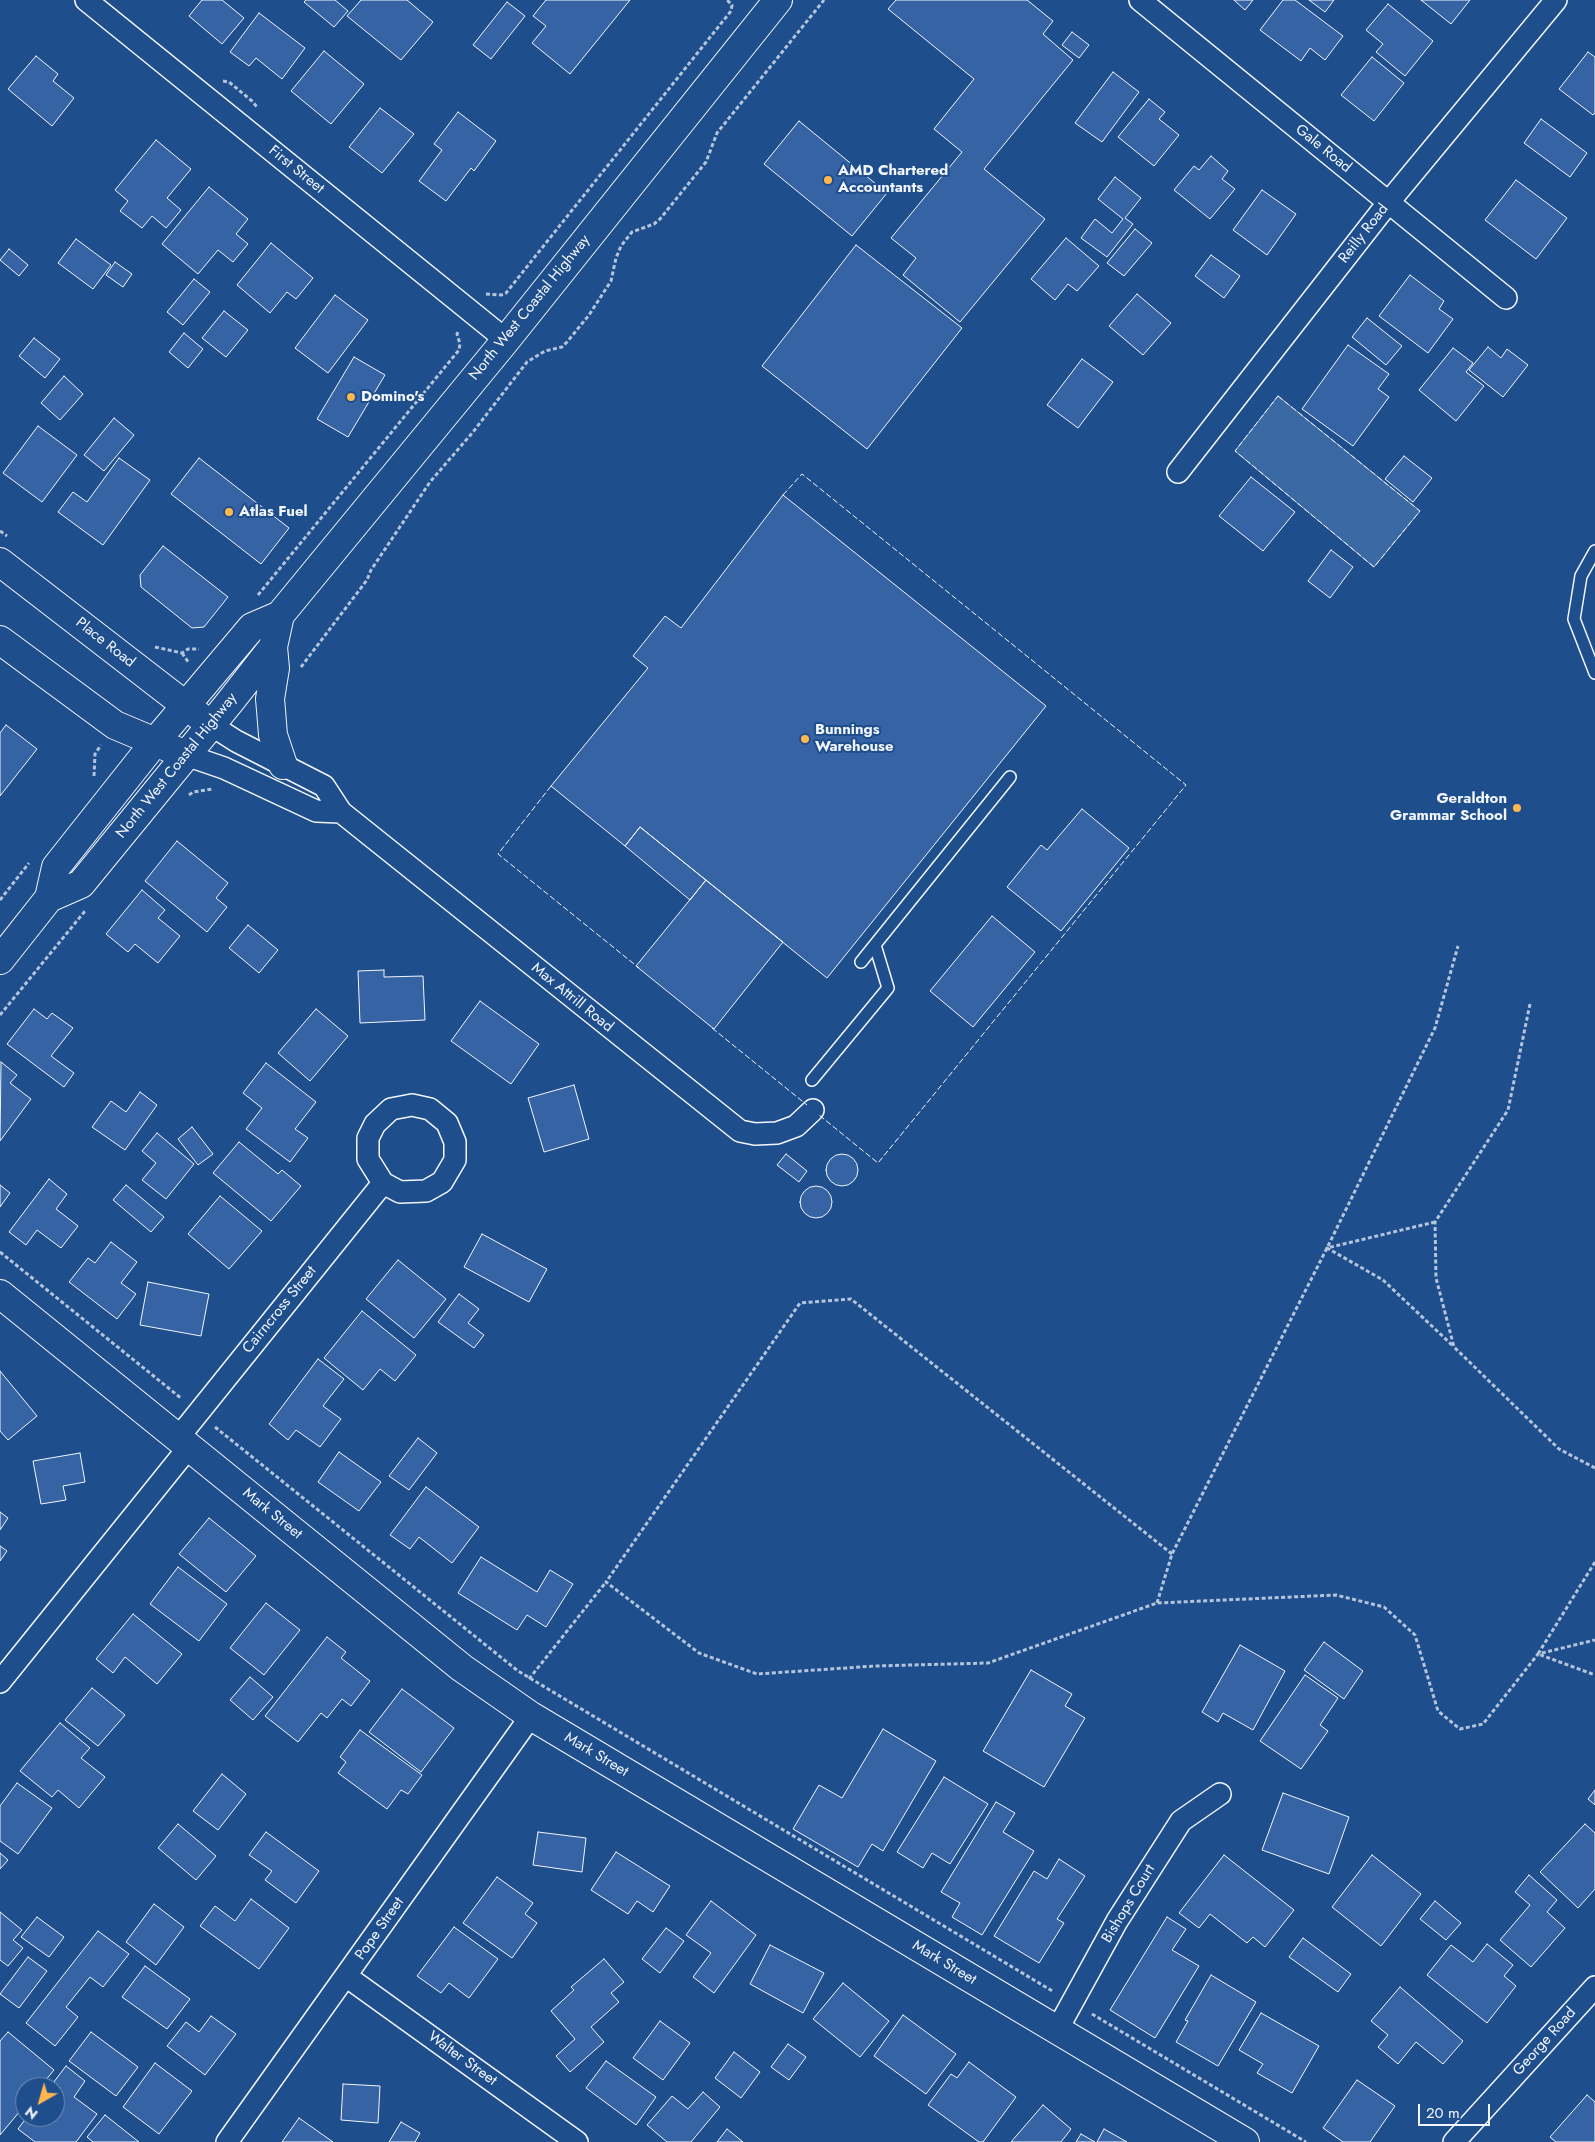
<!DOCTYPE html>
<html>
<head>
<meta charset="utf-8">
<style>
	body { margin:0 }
	#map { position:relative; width:1595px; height:2142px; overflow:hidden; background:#1f4e8c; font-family:Jost,sans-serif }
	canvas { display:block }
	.north { position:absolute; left:15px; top:2077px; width:50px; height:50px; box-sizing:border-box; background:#1f4e8c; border:1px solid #7391ba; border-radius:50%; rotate:218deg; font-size:14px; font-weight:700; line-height:20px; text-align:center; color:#f2f6ff }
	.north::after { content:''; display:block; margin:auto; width:18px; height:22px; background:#ffb74d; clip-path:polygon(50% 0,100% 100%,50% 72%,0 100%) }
	.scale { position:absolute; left:1418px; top:2104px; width:72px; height:22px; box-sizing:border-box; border:2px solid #f2f6ff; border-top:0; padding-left:6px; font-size:15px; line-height:18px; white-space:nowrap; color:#f2f6ff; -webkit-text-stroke:4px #1f4e8c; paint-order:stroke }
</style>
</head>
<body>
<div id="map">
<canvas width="1595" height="2142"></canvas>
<div class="north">N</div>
<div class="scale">20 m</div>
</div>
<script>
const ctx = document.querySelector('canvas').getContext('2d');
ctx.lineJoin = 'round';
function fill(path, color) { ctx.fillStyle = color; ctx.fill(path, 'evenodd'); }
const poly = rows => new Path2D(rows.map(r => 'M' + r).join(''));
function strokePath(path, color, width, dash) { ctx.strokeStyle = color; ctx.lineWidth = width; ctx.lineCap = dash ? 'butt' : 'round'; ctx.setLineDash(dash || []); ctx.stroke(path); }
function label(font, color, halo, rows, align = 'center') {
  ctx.font = font + ' Jost,sans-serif'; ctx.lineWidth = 4; ctx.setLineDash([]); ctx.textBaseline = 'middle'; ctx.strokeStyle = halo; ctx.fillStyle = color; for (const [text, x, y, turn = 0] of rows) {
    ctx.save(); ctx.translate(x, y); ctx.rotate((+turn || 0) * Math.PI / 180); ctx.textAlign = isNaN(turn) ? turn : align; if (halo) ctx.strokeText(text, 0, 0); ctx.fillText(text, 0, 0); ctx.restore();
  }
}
const water = poly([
	[1278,396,1420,511,1374,567,1235,451,1278,396]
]);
fill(water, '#3b69a3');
strokePath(water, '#a8bbd7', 1);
const building = poly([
	[202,0,222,0,244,18,222,44,189,16,202,0],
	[306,0,335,0,348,11,334,27,304,2,306,0],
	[361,0,407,0,433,22,401,60,347,16,361,0],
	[546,0,630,0,570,74,532,43,546,26,533,16,546,0],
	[896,0,1027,0,1053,21,1043,34,1073,60,984,169,1045,219,960,322,903,275,916,258,891,238,962,152,934,129,974,79,888,9,896,0],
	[1234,0,1253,0,1245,10,1234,0],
	[1283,0,1295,0,1343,36,1325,60,1310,48,1301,61,1260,30,1283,0],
	[1309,0,1334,0,1325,12,1309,0],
	[1421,0,1470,0,1451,24,1421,0],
	[507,2,525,16,491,59,473,45,507,2],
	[1388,4,1433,41,1405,76,1376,52,1383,44,1366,30,1388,4],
	[259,13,305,48,282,79,256,58,249,66,230,52,259,13],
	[1072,32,1089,45,1079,58,1062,45,1072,32],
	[324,51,364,84,331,124,291,91,324,51],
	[1588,52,1595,57,1595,113,1593,115,1559,89,1588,52],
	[36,56,58,74,53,81,74,98,52,126,8,89,36,56],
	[1372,57,1404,83,1374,121,1341,95,1372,57],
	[1113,72,1139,92,1102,142,1075,123,1113,72],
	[1149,99,1165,112,1159,119,1179,135,1154,166,1118,137,1149,99],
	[380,108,414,134,382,173,349,147,380,108],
	[458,112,496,141,474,171,471,168,446,201,419,181,442,150,434,144,458,112],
	[1541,119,1587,153,1570,177,1524,143,1541,119],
	[799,121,887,193,852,236,764,164,799,121],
	[156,140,191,169,167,198,181,210,166,228,152,216,142,228,120,211,128,201,115,190,156,140],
	[1211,156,1228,171,1222,179,1235,189,1210,219,1174,190,1194,166,1199,170,1211,156],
	[1115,177,1141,198,1125,218,1133,224,1107,257,1081,238,1095,219,1112,233,1123,219,1098,199,1115,177],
	[1516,180,1567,218,1536,259,1485,220,1516,180],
	[209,187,248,219,236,234,248,244,233,262,218,250,198,274,162,244,209,187],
	[1262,190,1296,214,1267,255,1233,230,1262,190],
	[1135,229,1152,243,1124,276,1107,263,1135,229],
	[1066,238,1099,266,1077,291,1068,284,1055,300,1031,279,1066,238],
	[76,239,111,265,93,289,58,263,76,239],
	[271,243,313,278,296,299,287,292,270,313,237,285,271,243],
	[856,245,962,328,867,449,762,366,856,245],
	[9,249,28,265,19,276,0,260,9,249],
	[1211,255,1240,276,1224,298,1195,276,1211,255],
	[115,262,132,274,123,287,106,275,115,262],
	[1410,275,1444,301,1439,309,1453,319,1428,353,1379,316,1410,275],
	[194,279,210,292,183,325,167,312,194,279],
	[1137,294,1171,323,1143,355,1109,326,1137,294],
	[335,295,368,320,328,373,295,348,335,295],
	[224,311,248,330,226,357,202,338,224,311],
	[1367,318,1402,346,1386,365,1352,337,1367,318],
	[184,333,203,349,188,368,169,352,184,333],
	[34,338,60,359,45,378,19,356,34,338],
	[1348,345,1389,374,1378,389,1389,397,1353,446,1302,409,1348,345],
	[1488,347,1501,358,1507,349,1528,365,1503,397,1469,370,1488,347],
	[1453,348,1473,363,1466,372,1484,386,1456,421,1419,390,1453,348],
	[354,357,385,375,348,437,317,419,354,357],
	[1082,359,1113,382,1078,428,1047,405,1082,359],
	[64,376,83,394,60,420,41,403,64,376],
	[114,418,134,435,104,471,84,455,114,418],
	[38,426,77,455,42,502,3,473,38,426],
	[1404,456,1432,478,1413,502,1385,479,1404,456],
	[119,458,150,480,103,545,58,512,73,492,87,502,119,458],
	[199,458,289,528,261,564,171,494,199,458],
	[1251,477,1295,512,1263,551,1219,516,1251,477],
	[783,495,1046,706,827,978,640,827,625,846,551,786,648,668,633,656,665,616,681,628,783,495],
	[163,546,228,597,204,627,192,628,141,587,140,575,163,546],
	[1331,550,1353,567,1330,598,1308,581,1331,550],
	[6,725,37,749,0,796,0,733,6,725],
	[1082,809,1129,848,1061,931,1007,887,1041,845,1047,850,1082,809],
	[640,827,706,880,690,900,625,846,640,827],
	[177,841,228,883,216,898,227,907,207,932,145,881,177,841],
	[706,880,783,942,714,1029,636,966,706,880],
	[142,890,165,910,158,918,180,936,158,963,135,944,128,952,106,934,142,890],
	[992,916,1035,952,973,1027,930,991,992,916],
	[248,925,278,950,259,973,229,948,248,925],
	[384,970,384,977,423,976,425,1020,360,1023,358,971,384,970],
	[480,1001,539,1044,511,1084,451,1041,480,1001],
	[34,1009,47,1019,52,1013,73,1028,51,1056,74,1073,64,1087,7,1044,34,1009],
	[316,1009,348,1036,310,1081,278,1053,316,1009],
	[1,1062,17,1075,10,1083,31,1099,0,1141,1,1062],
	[266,1063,316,1102,295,1129,308,1138,290,1162,246,1129,262,1108,243,1093,266,1063],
	[574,1085,589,1139,544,1152,528,1098,574,1085],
	[140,1092,157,1105,125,1150,92,1127,111,1101,126,1112,140,1092],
	[192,1127,213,1154,198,1165,178,1139,192,1127],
	[157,1133,194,1164,166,1199,142,1180,156,1163,142,1151,157,1133],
	[239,1142,278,1174,282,1170,301,1186,271,1221,213,1173,239,1142],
	[786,1154,807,1171,799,1182,777,1165,786,1154],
	'826 1170a16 16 0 1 1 32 0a16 16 0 1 1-32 0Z',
	[49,1179,67,1194,56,1209,78,1226,61,1248,37,1230,26,1245,9,1232,49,1179],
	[0,1185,10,1193,0,1207,0,1185],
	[126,1185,164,1217,151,1232,113,1200,126,1185],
	'800 1202a16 16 0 1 1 32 0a16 16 0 1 1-32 0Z',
	[220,1196,262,1231,229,1269,188,1234,220,1196],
	[482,1234,547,1269,529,1302,464,1267,482,1234],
	[111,1242,137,1262,121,1283,136,1294,117,1319,69,1282,88,1258,95,1263,111,1242],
	[398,1260,446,1299,414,1338,366,1299,398,1260],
	[148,1282,209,1294,201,1336,140,1325,148,1282],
	[459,1294,479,1309,468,1323,484,1335,474,1348,438,1322,459,1294],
	[362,1311,416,1355,395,1381,380,1369,363,1390,324,1358,362,1311],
	[318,1359,344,1379,323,1406,341,1419,320,1447,296,1430,288,1440,269,1424,318,1359],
	[0,1371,37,1416,8,1440,0,1431,0,1371],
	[418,1438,437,1453,409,1490,389,1476,418,1438],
	[339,1452,381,1482,359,1511,318,1482,339,1452],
	[80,1453,85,1482,63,1486,66,1500,41,1504,33,1461,80,1453],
	[426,1487,479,1527,452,1563,419,1537,410,1549,390,1535,426,1487],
	[0,1512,8,1518,0,1530,0,1512],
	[209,1518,256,1556,226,1592,179,1554,209,1518],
	[0,1546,7,1551,0,1561,0,1546],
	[481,1557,537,1592,550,1570,573,1584,546,1627,527,1615,517,1630,458,1593,481,1557],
	[178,1567,227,1604,199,1641,150,1604,178,1567],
	[266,1603,300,1630,264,1675,230,1648,266,1603],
	[133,1614,182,1654,157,1684,125,1657,113,1673,96,1659,133,1614],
	[327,1637,346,1652,341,1658,370,1681,351,1706,342,1699,327,1718,321,1713,298,1742,265,1716,327,1637],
	[1324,1642,1363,1671,1344,1699,1304,1670,1324,1642],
	[1240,1645,1285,1671,1253,1730,1223,1713,1218,1722,1202,1712,1240,1645],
	[1031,1670,1072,1694,1065,1706,1085,1718,1044,1787,983,1751,1031,1670],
	[1305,1675,1338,1698,1320,1725,1328,1731,1301,1769,1260,1741,1305,1675],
	[250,1677,273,1697,253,1720,230,1700,250,1677],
	[92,1688,125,1715,98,1746,65,1720,92,1688],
	[402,1689,454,1728,421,1772,369,1732,402,1689],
	[60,1723,90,1748,81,1758,105,1777,79,1808,58,1790,52,1797,20,1771,60,1723],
	[883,1729,936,1761,883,1851,872,1844,858,1867,793,1829,819,1785,842,1798,883,1729],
	[360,1730,422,1775,408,1794,401,1790,387,1809,338,1773,346,1762,340,1757,360,1730],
	[222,1774,246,1794,218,1830,193,1811,222,1774],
	[944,1777,988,1804,950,1864,932,1853,923,1868,897,1852,944,1777],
	[17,1783,52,1808,18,1854,0,1841,0,1806,17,1783],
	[1595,1790,1595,1805,1588,1799,1595,1790],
	[1283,1793,1349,1817,1329,1874,1262,1850,1283,1793],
	[996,1802,1015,1813,1003,1832,1034,1851,982,1935,952,1917,960,1903,941,1892,996,1802],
	[178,1824,216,1856,196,1880,158,1848,178,1824],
	[1585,1824,1595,1833,1595,1889,1578,1908,1540,1872,1585,1824],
	[266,1832,319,1871,296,1903,265,1880,272,1871,249,1855,266,1832],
	[538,1832,586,1838,582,1872,533,1865,538,1832],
	[616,1852,670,1886,653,1912,637,1901,628,1914,591,1890,616,1852],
	[0,1853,8,1860,0,1869,0,1853],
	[1224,1855,1294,1910,1265,1947,1253,1937,1247,1943,1210,1914,1199,1928,1179,1913,1224,1855],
	[1372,1855,1421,1894,1381,1946,1332,1907,1372,1855],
	[1059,1859,1085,1876,1057,1919,1064,1923,1039,1963,994,1936,1034,1871,1047,1879,1059,1859],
	[1529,1875,1557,1900,1547,1912,1565,1928,1531,1967,1500,1940,1530,1905,1515,1892,1529,1875],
	[497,1877,533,1903,525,1914,537,1923,512,1958,463,1923,497,1877],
	[251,1899,289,1928,259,1969,200,1926,215,1906,235,1921,251,1899],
	[711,1901,756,1935,714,1993,693,1977,711,1953,686,1935,711,1901],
	[1435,1901,1461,1923,1446,1940,1420,1919,1435,1901],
	[154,1904,184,1927,156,1965,126,1942,154,1904],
	[0,1912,22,1930,13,1940,23,1948,8,1966,0,1960,0,1912],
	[37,1917,64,1937,49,1957,21,1937,37,1917],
	[1167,1917,1186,1929,1172,1950,1199,1966,1155,2038,1110,2010,1167,1917],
	[454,1927,498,1959,469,1998,449,1983,441,1993,417,1976,454,1927],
	[666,1928,684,1941,660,1973,642,1959,666,1928],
	[98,1931,129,1954,103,1987,90,1977,66,2007,78,2017,55,2046,26,2023,98,1931],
	[1303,1938,1351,1974,1338,1992,1289,1957,1303,1938],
	[1487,1944,1513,1965,1504,1976,1516,1986,1487,2023,1427,1975,1451,1945,1473,1962,1487,1944],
	[770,1945,824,1973,803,2013,750,1984,770,1945],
	[28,1957,47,1971,19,2008,0,1994,28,1957],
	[604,1959,624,1982,611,1993,619,2002,591,2027,604,2042,570,2072,556,2056,575,2039,551,2011,574,1990,571,1987,604,1959],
	[145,1966,190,1999,167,2029,122,1997,145,1966],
	[1211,1975,1256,2002,1218,2066,1176,2042,1188,2021,1185,2020,1211,1975],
	[843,1983,889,2021,860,2057,813,2019,843,1983],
	[1400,1987,1463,2041,1443,2064,1416,2042,1398,2064,1378,2047,1388,2035,1371,2021,1400,1987],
	[1261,2013,1319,2046,1292,2093,1257,2073,1263,2064,1239,2050,1261,2013],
	[903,2015,956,2054,926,2094,874,2056,903,2015],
	[211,2016,236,2034,205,2075,167,2046,186,2022,199,2032,211,2016],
	[660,2021,690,2043,663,2080,633,2058,660,2021],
	[8,2032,54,2070,40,2087,25,2087,25,2105,0,2135,0,2041,8,2032],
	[91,2032,138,2067,116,2096,69,2061,91,2032],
	[788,2044,806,2057,789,2080,771,2067,788,2044],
	[734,2052,760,2072,741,2098,715,2078,734,2052],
	[606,2061,656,2097,636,2125,586,2088,606,2061],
	[969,2062,1016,2097,983,2142,979,2142,928,2105,951,2074,957,2078,969,2062],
	[155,2063,192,2091,159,2134,123,2107,155,2063],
	[66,2066,85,2081,74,2097,97,2114,76,2142,35,2142,18,2129,27,2117,55,2117,55,2087,50,2087,66,2066],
	[1357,2080,1395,2106,1370,2142,1343,2142,1323,2128,1357,2080],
	[343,2084,380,2086,378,2123,341,2120,343,2084],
	[703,2092,720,2107,691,2142,667,2142,647,2125,672,2096,688,2109,703,2092],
	[1587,2095,1595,2102,1595,2142,1556,2142,1550,2137,1587,2095],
	[1043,2105,1071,2129,1061,2142,1011,2142,1043,2105],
	[105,2115,139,2142,93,2142,87,2137,105,2115],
	[299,2118,333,2142,282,2142,299,2118],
	[401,2122,420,2133,415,2142,389,2142,401,2122],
	[727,2129,743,2142,717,2142,727,2129],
	[1104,2129,1127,2142,1097,2142,1104,2129],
	[1081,2134,1095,2142,1076,2142,1081,2134]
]);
fill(building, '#3563a3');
strokePath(building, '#f2f6ff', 1);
const lane = poly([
	[1595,551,1581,576,1574,619,1595,673],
	[861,962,1010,777],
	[812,1080,888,988,875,945]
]);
const street = poly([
	[86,0,506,340],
	[1140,0,1506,298],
	[1178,472,1388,203,1556,0],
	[211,725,236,741,324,786,341,812,740,1131,755,1134,777,1133,796,1126,813,1110],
	[186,755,224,768,316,811,341,812],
	[178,1438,383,1183,400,1192,426,1191,442,1182,455,1160,455,1142,447,1123,430,1109,412,1105,391,1109,375,1124,368,1138,368,1159,383,1183],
	[0,1682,189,1447],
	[346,1976,577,2142],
	[1057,2030,1117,1921,1181,1821,1220,1794],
	[227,2142,531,1716],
	[1454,2142,1595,1987]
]);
const secondary = poly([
	[0,562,211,725],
	[0,640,115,725,186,755],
	[0,1294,462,1668,531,1716,1245,2142]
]);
const highway = poly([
	[273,647,275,668,270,699,271,710,273,735,283,765],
	[49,898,81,884,229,703,273,647,280,615,506,340,778,0],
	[0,960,49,898,56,867,155,742,252,627,280,615]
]);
strokePath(lane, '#f2f6ff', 14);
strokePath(street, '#f2f6ff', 24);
strokePath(secondary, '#f2f6ff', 30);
strokePath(highway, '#f2f6ff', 30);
strokePath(poly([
	[223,81,229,82,252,101,257,107],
	[486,294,501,295,506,293,731,11,732,5,727,0],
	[0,531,7,536],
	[258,595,459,350,460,344,457,334,459,330],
	[155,647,182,653,188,649,199,649],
	[182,653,189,663],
	[301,667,367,580,371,570,430,482,473,432,527,362,545,351,562,347,567,342,589,315,611,281,616,258,621,246,632,232,654,224,660,219,706,162,717,133,824,0],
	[94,776,95,754,101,745],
	[189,795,193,792,213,789],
	[0,900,29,863],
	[1530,1004,1508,1110,1435,1222,1436,1278,1454,1347,1559,1449,1595,1468],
	[0,1015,85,911],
	[1435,1222,1327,1248,1383,1280,1453,1346],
	[0,1252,182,1399],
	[215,1427,518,1671,1054,1992],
	[1172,1554,851,1299,800,1303,606,1582,699,1653,757,1674,875,1666,988,1663,1157,1603,1336,1595,1384,1607,1415,1635,1438,1711,1460,1729,1483,1724,1538,1654,1595,1640],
	[1595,1562,1538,1654,1595,1675],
	[1157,1603,1172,1554,1327,1248,1435,1028,1458,946],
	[529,1679,606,1582],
	[1092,2014,1306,2142]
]), '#b3c4dc', 3, [4, 2.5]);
strokePath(lane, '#1f4e8c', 11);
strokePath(street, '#1f4e8c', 21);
strokePath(secondary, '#1f4e8c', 28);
strokePath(highway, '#1f4e8c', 28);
strokePath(poly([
	[1278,396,1420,511,1374,567,1235,451,1278,396],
	[783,495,802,474,1186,785,878,1163,819,1115],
	[551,786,498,854,639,968],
	[712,1028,807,1105]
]), '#f2f6ff', 1, [6, 2.5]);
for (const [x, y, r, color] of [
	[828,180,5,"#ffb74d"],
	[351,397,5,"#ffb74d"],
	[229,512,5,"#ffb74d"],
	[805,739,5,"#ffb74d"],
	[1517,808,5,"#ffb74d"]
]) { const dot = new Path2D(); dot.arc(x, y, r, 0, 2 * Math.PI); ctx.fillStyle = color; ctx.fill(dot); strokePath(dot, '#1f4e8c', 2); }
label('15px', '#f2f6ff', '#1f4e8c', [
	["Gale Road",1323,149,39],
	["First Street",296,170,39],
	["Reilly Road",1364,234,-52],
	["North West Coastal Highway",530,308,-51],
	["Place Road",105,643,38],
	["North West Coastal Highway",177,766,-51],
	["Max Attrill Road",572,998,39],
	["Cairncross Street",280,1310,-51],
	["Mark Street",272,1514,39],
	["Mark Street",596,1755,31],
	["Bishops Court",1129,1904,-59],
	["Pope Street",380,1929,-55],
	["Mark Street",944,1963,31],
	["George Road",1545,2042,-48],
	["Walter Street",462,2059,36]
]);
label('bold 15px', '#f2f6ff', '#1f4e8c', [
	["AMD Chartered",838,171],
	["Accountants",838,188],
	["Domino's",361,397],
	["Atlas Fuel",239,512],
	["Bunnings",815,730],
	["Warehouse",815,747],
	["Geraldton",1507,799,"right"],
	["Grammar School",1507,816,"right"]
], 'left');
</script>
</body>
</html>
